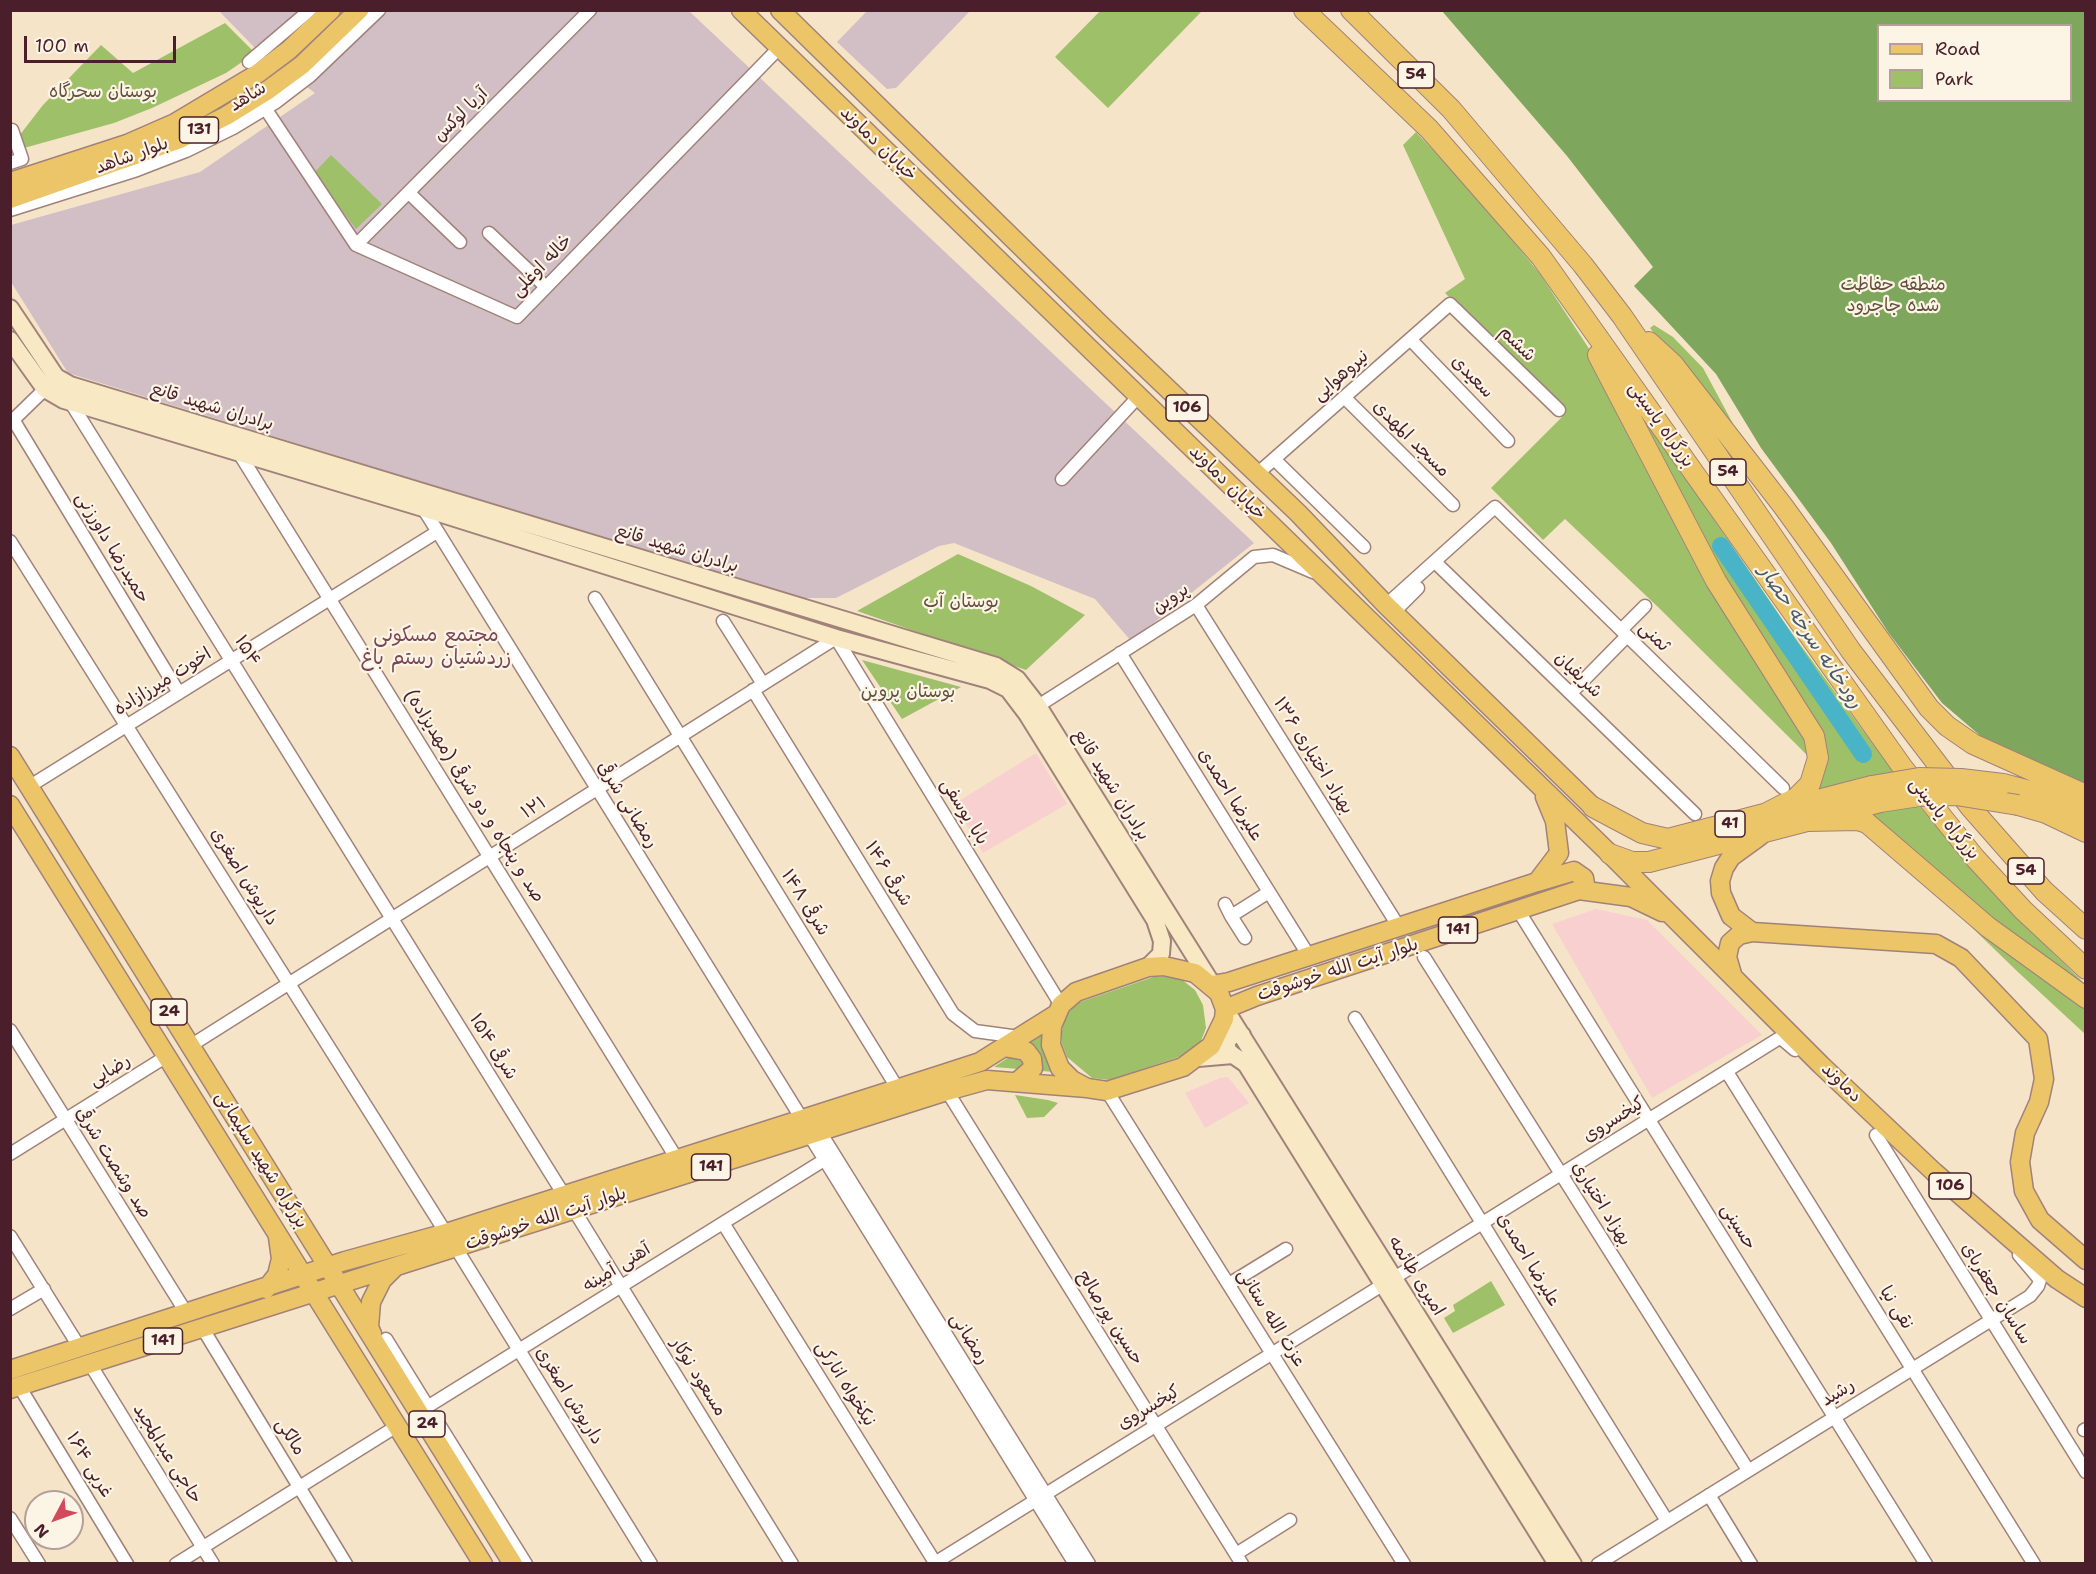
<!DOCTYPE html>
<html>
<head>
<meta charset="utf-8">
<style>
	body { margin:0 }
	#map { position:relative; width:2096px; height:1574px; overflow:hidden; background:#f6e4c9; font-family:"Shantell Sans",sans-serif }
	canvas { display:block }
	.frame { position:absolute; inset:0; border:12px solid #4a1f2b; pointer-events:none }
	.legend { position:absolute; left:1877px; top:24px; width:195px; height:78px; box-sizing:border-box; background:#fcf5e5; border:2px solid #b59f9b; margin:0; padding:8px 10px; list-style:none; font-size:18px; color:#4a1f2b }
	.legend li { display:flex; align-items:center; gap:12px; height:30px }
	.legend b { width:30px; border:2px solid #b59f9b }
	.north { position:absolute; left:24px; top:1490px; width:60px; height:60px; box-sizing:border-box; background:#fcf5e5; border:2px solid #b59f9b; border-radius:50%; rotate:229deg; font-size:16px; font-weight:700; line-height:24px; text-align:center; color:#4a1f2b }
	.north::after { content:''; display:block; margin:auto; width:21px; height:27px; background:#d1495b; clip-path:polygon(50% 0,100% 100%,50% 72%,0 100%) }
	.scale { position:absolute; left:24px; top:36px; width:152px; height:27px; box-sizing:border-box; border:3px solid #4a1f2b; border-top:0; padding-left:8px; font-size:18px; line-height:21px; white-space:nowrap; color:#4a1f2b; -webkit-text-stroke:4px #fcf5e5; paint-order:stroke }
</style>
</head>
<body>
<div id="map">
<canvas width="2096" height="1574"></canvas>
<div class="frame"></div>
<ul class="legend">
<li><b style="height:8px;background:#edc569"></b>Road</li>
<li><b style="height:16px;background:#9ec069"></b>Park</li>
</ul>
<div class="north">N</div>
<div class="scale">100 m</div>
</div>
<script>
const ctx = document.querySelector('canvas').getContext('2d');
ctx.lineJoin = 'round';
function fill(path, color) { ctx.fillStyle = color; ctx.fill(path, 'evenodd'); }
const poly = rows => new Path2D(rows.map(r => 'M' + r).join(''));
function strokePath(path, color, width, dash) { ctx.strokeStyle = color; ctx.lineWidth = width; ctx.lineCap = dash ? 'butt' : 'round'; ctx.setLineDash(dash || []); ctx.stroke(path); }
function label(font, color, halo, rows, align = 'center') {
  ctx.font = font + ' "Shantell Sans","Playpen Sans Arabic",sans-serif'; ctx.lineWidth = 4.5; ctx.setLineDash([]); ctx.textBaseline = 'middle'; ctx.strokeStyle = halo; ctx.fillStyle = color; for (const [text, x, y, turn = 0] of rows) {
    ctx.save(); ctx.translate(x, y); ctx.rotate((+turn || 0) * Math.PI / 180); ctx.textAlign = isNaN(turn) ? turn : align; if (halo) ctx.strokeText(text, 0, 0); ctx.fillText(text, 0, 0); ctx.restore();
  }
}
fill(poly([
	[1036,753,1067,804,983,853,954,804],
	[1596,909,1647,920,1762,1035,1652,1098,1552,924],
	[1228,1077,1249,1103,1205,1128,1185,1093,1220,1078]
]), '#f7d0cf');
fill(poly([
	[868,10,970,10,970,11,896,88,887,89,837,42],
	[219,11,689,11,1254,543,1131,641,1095,599,954,543,939,546,836,598,799,598,68,373,11,282,11,225,200,172,315,93,257,50]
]), '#d2bec5');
fill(poly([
	[1101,10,1202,10,1202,11,1108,108,1055,57],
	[225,23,255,53,226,73,152,108,114,123,24,148,19,136,43,105,101,45,133,73],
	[1416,132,1475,195,1540,274,1605,373,1801,720,1815,763,1658,607,1565,519,1543,540,1491,488,1566,413,1445,293,1465,279,1403,145],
	[331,155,382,204,356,229,314,173],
	[1654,325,1673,337,1703,368,1738,433,1807,533,1650,328],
	[1613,372,1791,632,1897,777,1788,806,1820,771,1776,671],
	[958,554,1031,586,1085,615,1026,670,857,611],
	[862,660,961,687,902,719],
	[1915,801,2015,916,2085,984,2085,993,1857,815],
	[1958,914,2085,1003,2085,1034,2019,973],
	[1167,976,1181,979,1195,990,1203,1005,1206,1028,1201,1041,1185,1055,1109,1080,1092,1078,1067,1057,1062,1044,1062,1031,1065,1017,1077,1003,1153,977],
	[1042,1035,1045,1053,1054,1072,994,1067],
	[1015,1095,1048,1100,1058,1103,1044,1117,1027,1118],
	[1491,1281,1505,1305,1453,1333,1444,1318,1455,1311,1453,1305]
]), '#9ec069');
fill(poly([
	[1442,11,2085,11,2085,791,1997,750,1942,703,1888,632,1831,543,1761,448,1716,374,1634,286,1653,267,1567,156],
	[1878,26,2070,26,2070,100,1878,100]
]), '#7ea65d');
strokePath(poly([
	[1721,546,1863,754]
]), '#49b3c7', 18);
const minor = poly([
	[249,62,310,10],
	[265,108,356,245,517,317,779,48],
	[10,163,22,159,12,130],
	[409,193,460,242],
	[10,210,137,170,186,151,233,128,276,102,310,76,379,10],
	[489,233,546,287],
	[356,245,590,10],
	[1410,339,1508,441],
	[1344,397,1453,505],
	[71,403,564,1195],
	[14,421,179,693],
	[10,423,45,389],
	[239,453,677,1159],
	[1274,459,1364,547],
	[1257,474,1450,304,1559,410],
	[1062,479,1138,397],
	[423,508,802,1119],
	[10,541,446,1233],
	[1436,563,1695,814],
	[595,598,898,1089],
	[1196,605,1399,927],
	[1386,605,1495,507,1783,788],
	[1393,613,1418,588],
	[723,621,763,684],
	[1621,630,1645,606],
	[836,638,1061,1005],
	[1120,653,1309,956],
	[753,690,953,1014,975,1031,1019,1037],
	[1571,693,1627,636],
	[1038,706,1196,605,1254,557,1273,555,1313,572],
	[30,786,437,532],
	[1225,904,1231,916,1269,892],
	[1518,910,1926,1564],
	[1231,916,1245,938],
	[1424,957,1748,1470],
	[1355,1018,1667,1521],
	[10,1030,187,1314],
	[190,1046,836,638],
	[1727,1072,2034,1564],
	[947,1091,1242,1564],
	[1107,1091,1404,1564],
	[820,1132,1089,1564],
	[1876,1135,2086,1472],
	[810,1136,1075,1564],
	[10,1154,167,1056],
	[574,1210,792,1564],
	[723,1223,936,1564],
	[10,1236,80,1348],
	[456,1248,651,1564],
	[1394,1278,1778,1039,1782,1039,1795,1050],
	[1229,1284,1286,1249],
	[10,1309,44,1289],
	[203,1329,346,1564],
	[386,1339,428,1407],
	[90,1364,213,1564],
	[19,1386,127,1564],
	[419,1412,829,1157],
	[440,1426,526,1564],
	[2084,1430,2086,1429],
	[1709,1495,1751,1564],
	[10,1518,39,1564],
	[1236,1554,1290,1520],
	[176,1564,397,1426],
	[933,1564,1384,1284],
	[1598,1564,2030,1296,2038,1286,2040,1280,2019,1255]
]);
const secondary = poly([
	[10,308,56,377,70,385,996,666,1017,679,1038,706,1212,984],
	[10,340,45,389,64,400,423,508,836,638,990,680,1008,689,1027,714,1155,920,1162,941,1161,954,1148,967],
	[1225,1009,1573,1564],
	[1233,1055,1228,1051,1226,1041,1235,1034,1242,1035],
	[1198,1058,1233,1055,1246,1064,1557,1564]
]);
const primary = poly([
	[741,10,1610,854,1821,1065,1934,1172,2057,1279,2086,1298],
	[780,10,1103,327,1298,513,1386,605,1593,807],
	[10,182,127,144,175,123,257,74,289,50,331,10],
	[10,199,180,139,226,116,268,90,302,65,359,10],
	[10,756,513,1564],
	[10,805,483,1564],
	[1537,882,1574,871,1584,878,1585,884,1579,890],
	[1752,932,1731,916,1721,893,1720,881,1724,868,1731,857,1760,836],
	[1164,966,1195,973,1219,993,1225,1009,1224,1019,1211,1046,1183,1067,1107,1091,1087,1088,1072,1080,1060,1068,1051,1045,1052,1026,1061,1005,1076,992,1148,967,1164,966],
	[1732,974,1727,957,1730,943,1739,935,1752,932,1936,944,1961,958,2038,1039,2044,1079,2039,1102,2025,1133,2020,1162,2024,1191,2040,1220,2086,1260],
	[1212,985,1229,982,1537,882,1559,853,1555,821,1545,797],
	[1225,1009,1257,996,1579,890,1631,897,1662,912],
	[1004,1047,1026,1051,1032,1059,1033,1068,1017,1082],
	[266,1289,277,1275,281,1259,278,1237],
	[372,1334,369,1327,371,1302,382,1280,394,1268],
	[10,1370,345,1261,446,1233,940,1075,980,1062,1055,1015],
	[10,1389,947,1091,987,1080,1087,1088]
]);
const trunk = poly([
	[1304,10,1429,129,1541,257,1903,768,1975,858,2023,910,2086,969],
	[1351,10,1451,109,1583,265,1622,316,1851,651,1971,808,2044,891,2086,929],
	[1649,342,1673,364,1783,506,1929,708,1947,726,1973,744,2086,795],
	[1598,355,1716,581,1814,736,1818,758,1810,784,1796,798,1761,816],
	[2003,784,2033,792,2086,814],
	[2018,805,2046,813,2086,832],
	[1593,807,1642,833,1668,839,1872,786],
	[1808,821,1858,820,1867,823,1988,927,2086,998],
	[1610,854,1632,862,1649,862,1880,802]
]);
strokePath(minor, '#a0827a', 15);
strokePath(secondary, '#a0827a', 20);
strokePath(primary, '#a0827a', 21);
strokePath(trunk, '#a0827a', 22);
strokePath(minor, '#fff', 12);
strokePath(secondary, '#f8e8c3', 16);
strokePath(primary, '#edc569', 18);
strokePath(trunk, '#edc569', 20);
const trunkBridge = poly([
	[1872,786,1919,778,1961,779,2003,784],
	[1880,802,1919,796,1956,795,2018,805]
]);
strokePath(trunkBridge, '#a0827a', 22, []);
strokePath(trunkBridge, '#edc569', 20);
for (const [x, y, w] of [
	[1416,75,36],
	[199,130,39],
	[1187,408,42],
	[1728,472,36],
	[1730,824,30],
	[2026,871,36],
	[1458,930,39],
	[169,1012,36],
	[711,1167,39],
	[1950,1186,42],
	[163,1341,39],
	[427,1424,36]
]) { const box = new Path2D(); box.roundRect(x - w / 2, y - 13, w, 26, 4.5); ctx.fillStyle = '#fcf5e5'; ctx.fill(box); strokePath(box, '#4a1f2b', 1.5); }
label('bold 16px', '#4a1f2b', null, [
	["54",1416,75],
	["131",199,130],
	["106",1187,408],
	["54",1728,472],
	["41",1730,824],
	["54",2026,871],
	["141",1458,930],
	["24",169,1012],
	["141",711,1167],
	["106",1950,1186],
	["141",163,1341],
	["24",427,1424]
]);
label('18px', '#634f3e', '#fcf5e5', [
	["بوستان سحرگاه",103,92],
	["منطقه حفاظت",1893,285],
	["شده جاجرود",1893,306],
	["بوستان آب",961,602],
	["بوستان پروین",908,692]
]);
label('18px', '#4a1f2b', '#fcf5e5', [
	["شاهد",248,97,-32],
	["آریا لوکس",461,115,-45],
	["خیابان دماوند",878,144,44],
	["بلوار شاهد",132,156,-20],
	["خاله اوغلی",542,266,-46],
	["ششم",1517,344,44],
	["نیروهوایی",1341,376,-41],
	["سعیدی",1472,377,46],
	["برادران شهید قانع",212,407,17],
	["بزرگراه یاسینی",1661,425,55],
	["مسجد المهدی",1411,439,45],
	["خیابان دماوند",1227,483,44],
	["حمیدرضا داورزنی",112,548,59],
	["برادران شهید قانع",677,549,17],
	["پروین",1171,599,-34],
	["ثمنی",1654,637,44],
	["۱۵۴",247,651,58],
	["شریفیان",1578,675,44],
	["اخوت میرزازاده",163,682,-32],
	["بهزاد اختیاری ۱۳۶",1313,756,58],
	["برادران شهید قانع",1111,785,58],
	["علیرضا احمدی",1230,795,58],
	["صد و پنجاه و دو شرقی (مهدیزاده)",474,796,58],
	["رمضانی شرقی",627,805,58],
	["۱۲۱",534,808,-32],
	["بابا یوسفی",964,812,58],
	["بزرگراه یاسینی",1944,819,51],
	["۱۴۶ شرقی",888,874,58],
	["داریوش اصغری",244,877,58],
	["۱۴۸ شرقی",805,903,58],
	["بلوار آیت الله خوشوقت",1338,970,-18],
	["۱۵۴ شرقی",493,1047,58],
	["رضایی",110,1071,-32],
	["دماوند",1841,1083,44],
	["کیخسروی",1614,1120,-32],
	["بزرگراه شهید سلیمانی",261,1160,58],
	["صد وشصت شرقی",113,1163,58],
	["بهزاد اختیاری",1601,1204,58],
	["بلوار آیت الله خوشوقت",546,1219,-18],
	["حسینی",1738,1227,58],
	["علیرضا احمدی",1528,1260,59],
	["آهنی آمینه",617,1268,-32],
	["امیری طائمه",1416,1276,58],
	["ساسان جعفربای",1996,1294,58],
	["نقی نیا",1896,1308,58],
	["حسین پورصالح",1110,1318,58],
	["عزت الله ستانی",1271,1318,58],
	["رمضانی",969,1339,58],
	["مسعود نوکار",698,1377,58],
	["نیکخواه انارکی",845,1384,58],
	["رشید",1838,1393,-32],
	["داریوش اصغری",569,1396,58],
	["کیخسروی",1149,1408,-31],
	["مالکی",290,1437,58],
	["حاجی عبدالمجید",167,1454,58],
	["۱۶۴ غربی",89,1465,59]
]);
label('20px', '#7b4658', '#fcf5e5', [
	["مجتمع مسکونی",436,636],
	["زردشتیان رستم باغ",436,659]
]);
label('italic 20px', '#4a5a69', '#fcf5e5', [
	["رودخانه سرخه حصار",1810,637,56]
]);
</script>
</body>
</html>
